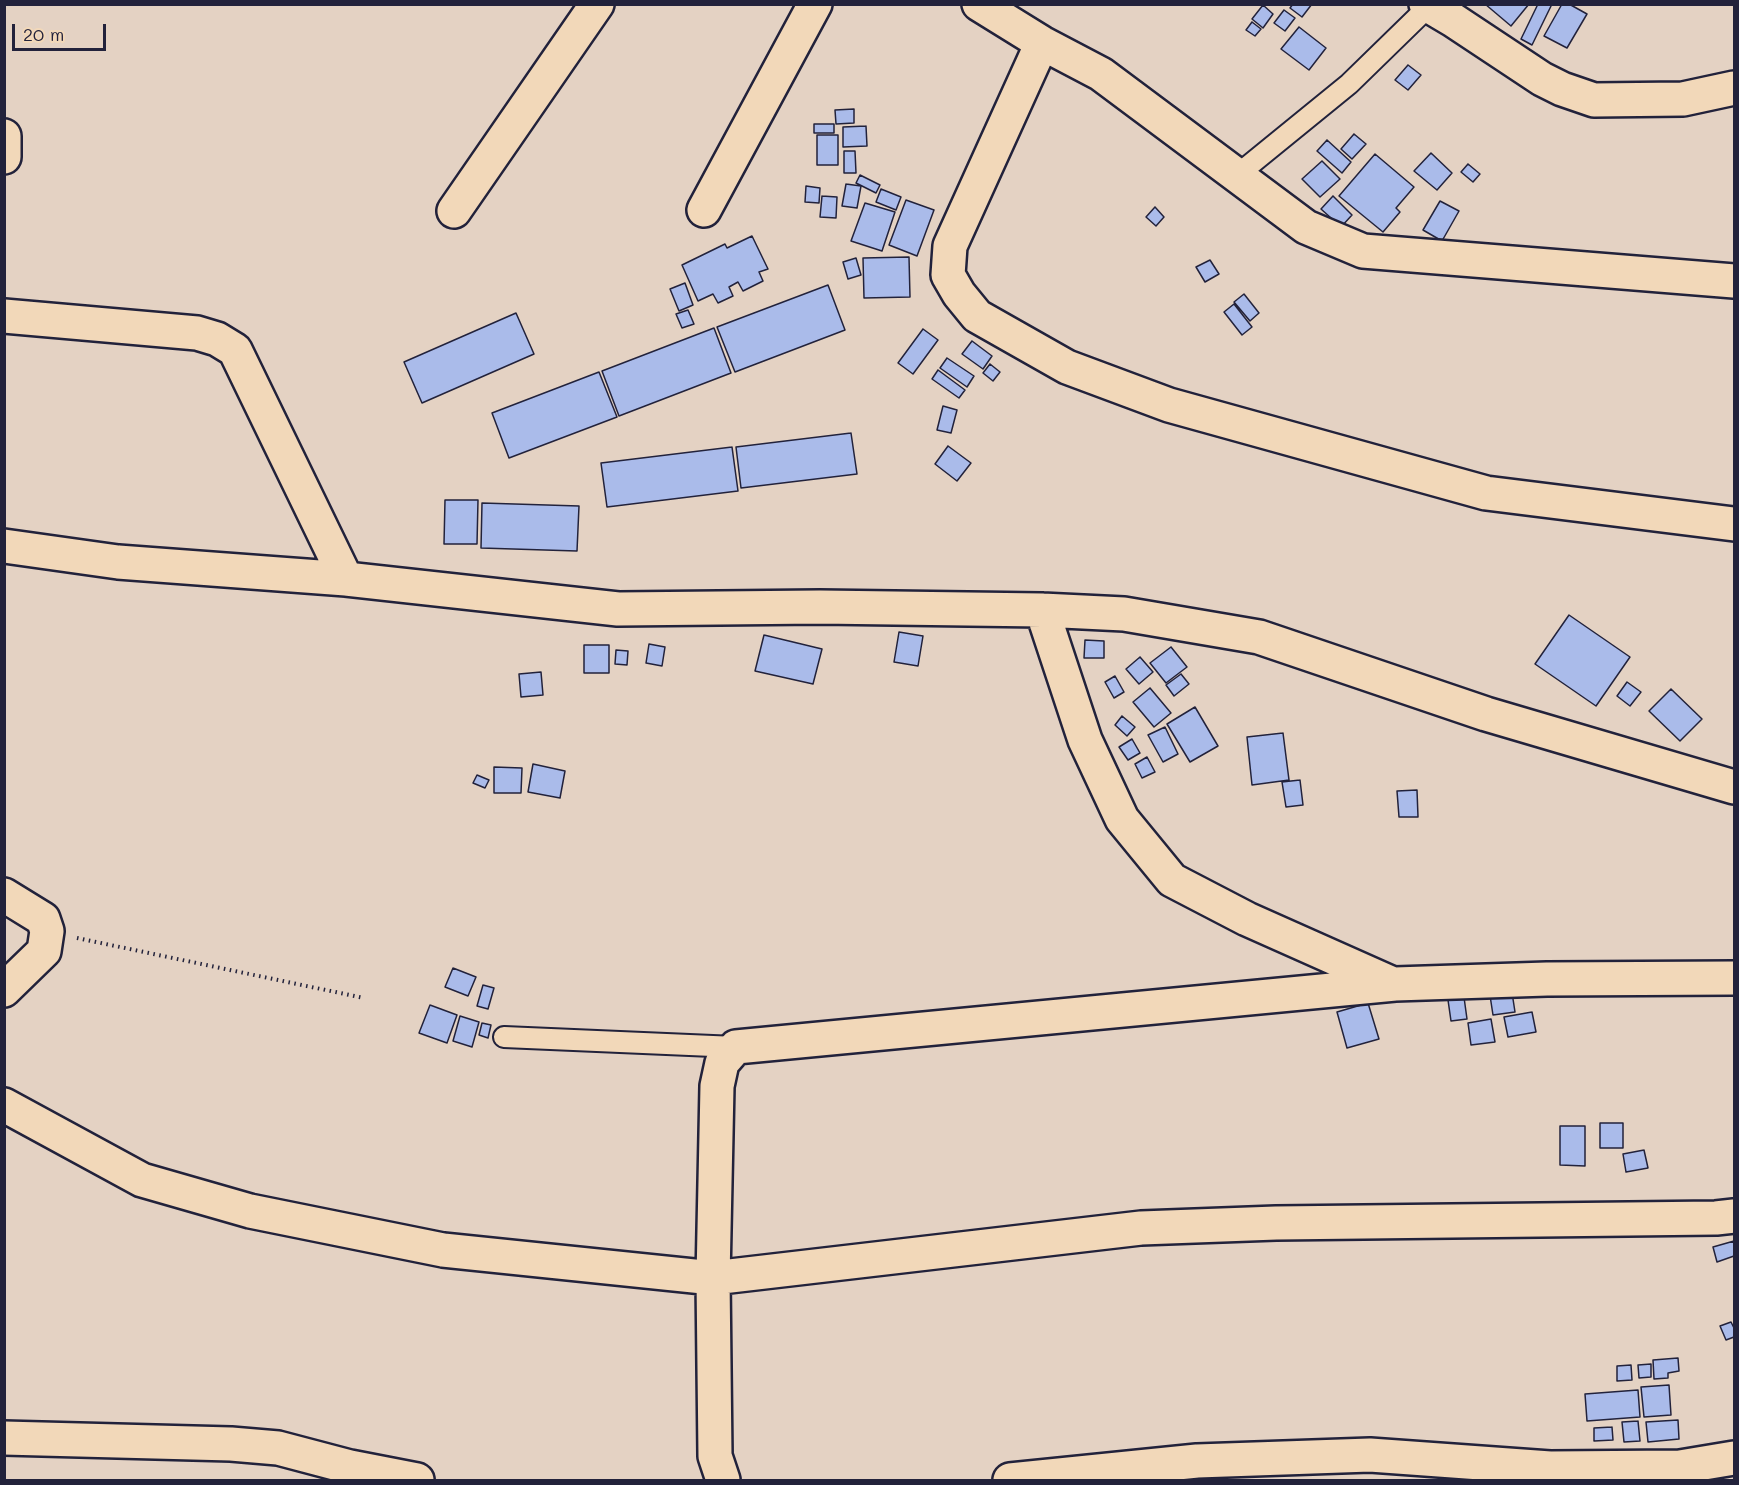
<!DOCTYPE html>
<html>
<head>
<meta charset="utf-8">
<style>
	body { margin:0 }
	#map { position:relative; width:1739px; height:1485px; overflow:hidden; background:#e4d2c3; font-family:Mali,sans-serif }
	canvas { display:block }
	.frame { position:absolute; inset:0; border:6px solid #22223b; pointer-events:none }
	.scale { position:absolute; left:12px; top:24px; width:94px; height:27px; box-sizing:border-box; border:3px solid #22223b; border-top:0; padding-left:8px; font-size:18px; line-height:21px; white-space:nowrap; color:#22223b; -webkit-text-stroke:4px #f2d8b9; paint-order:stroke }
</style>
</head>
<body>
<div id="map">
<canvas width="1739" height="1485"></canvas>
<div class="frame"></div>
<div class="scale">20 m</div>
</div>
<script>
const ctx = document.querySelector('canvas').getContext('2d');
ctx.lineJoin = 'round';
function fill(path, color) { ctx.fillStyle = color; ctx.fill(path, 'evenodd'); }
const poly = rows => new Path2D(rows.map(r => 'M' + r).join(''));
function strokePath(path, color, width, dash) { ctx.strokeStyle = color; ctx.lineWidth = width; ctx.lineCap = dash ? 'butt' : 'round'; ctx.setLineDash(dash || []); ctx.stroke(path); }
const building = poly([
	[1293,4,1312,4,1302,17,1290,8,1293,4],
	[1485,4,1529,4,1511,26,1485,4],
	[1538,4,1552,4,1532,45,1521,39,1538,4],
	[1562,4,1569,4,1587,14,1567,48,1544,36,1562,4],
	[1263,5,1273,14,1263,28,1252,19,1263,5],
	[1284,10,1295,18,1285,31,1274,23,1284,10],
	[1252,22,1261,29,1255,36,1246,30,1252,22],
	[1299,27,1326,48,1309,70,1281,49,1299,27],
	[1408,65,1421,75,1408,90,1395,80,1408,65],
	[854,109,854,123,836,124,835,110,854,109],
	[814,124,834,124,834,133,814,133,814,124],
	[866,126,867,146,843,147,843,127,866,126],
	[1354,134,1366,144,1352,159,1341,149,1354,134],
	[817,135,838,135,838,165,817,165,817,135],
	[1327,140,1351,162,1342,173,1317,151,1327,140],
	[844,151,855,151,856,173,844,173,844,151],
	[1431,153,1452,173,1437,190,1414,171,1431,153],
	[1375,154,1414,187,1396,208,1400,212,1383,232,1339,196,1375,154],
	[1322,161,1340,179,1320,197,1302,179,1322,161],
	[1468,164,1480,174,1473,182,1461,172,1468,164],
	[860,175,880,185,876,193,856,183,860,175],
	[846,184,861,186,857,208,842,206,846,184],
	[806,186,820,188,819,203,805,202,806,186],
	[881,189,901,197,896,210,876,202,881,189],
	[822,196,837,197,836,218,820,217,822,196],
	[1333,196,1352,215,1341,227,1321,209,1333,196],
	[906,200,934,210,917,256,889,245,906,200],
	[1440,201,1459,211,1442,241,1423,230,1440,201],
	[865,203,895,212,882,251,851,241,865,203],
	[1155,207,1164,217,1156,226,1146,217,1155,207],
	[752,236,768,269,759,272,763,281,743,291,738,282,729,287,733,296,718,303,713,294,698,301,682,265,725,244,727,248,752,236],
	[909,257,910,297,864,298,863,258,909,257],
	[856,258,861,275,848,279,843,262,856,258],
	[1210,260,1219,274,1205,282,1196,267,1210,260],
	[685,283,693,305,679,311,670,289,685,283],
	[828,285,845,330,735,372,717,327,828,285],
	[1244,294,1259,313,1250,321,1234,302,1244,294],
	[1234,304,1252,327,1242,335,1224,312,1234,304],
	[688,310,694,324,682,328,676,314,688,310],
	[516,313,534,354,422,403,404,362,516,313],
	[714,328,731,373,619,416,602,371,714,328],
	[923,329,938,340,913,374,898,363,923,329],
	[972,341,992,356,983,369,962,354,972,341],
	[947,358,974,376,967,387,940,368,947,358],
	[990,364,1000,372,993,381,983,373,990,364],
	[938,370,965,390,959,398,932,379,938,370],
	[599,372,617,417,509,458,492,413,599,372],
	[943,406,957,410,951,433,937,430,943,406],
	[851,433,857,474,741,488,736,447,851,433],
	[948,446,971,463,957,481,935,464,948,446],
	[732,447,738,491,607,507,601,463,732,447],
	[445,500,478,500,477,544,444,544,445,500],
	[482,503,579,506,577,551,481,548,482,503],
	[1569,615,1630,657,1596,706,1535,664,1569,615],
	[899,632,923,636,918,666,894,662,899,632],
	[764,635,822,649,813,684,755,671,764,635],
	[1085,640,1104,641,1104,658,1084,658,1085,640],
	[649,644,665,647,662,666,646,663,649,644],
	[584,645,609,645,609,673,584,673,584,645],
	[1171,647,1187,667,1166,683,1150,663,1171,647],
	[616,650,628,651,627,665,615,664,616,650],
	[1140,657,1153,672,1139,684,1126,669,1140,657],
	[541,672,543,695,521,697,519,674,541,672],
	[1181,674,1189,684,1174,696,1166,685,1181,674],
	[1115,676,1124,692,1114,698,1105,682,1115,676],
	[1627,682,1641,692,1630,706,1617,696,1627,682],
	[1150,688,1171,713,1154,727,1133,702,1150,688],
	[1671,689,1702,719,1680,741,1649,711,1671,689],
	[1195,707,1218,746,1190,762,1167,724,1195,707],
	[1122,716,1135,727,1127,736,1115,725,1122,716],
	[1165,727,1178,754,1163,762,1148,735,1165,727],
	[1283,733,1289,780,1252,785,1247,737,1283,733],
	[1132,739,1140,753,1128,760,1119,747,1132,739],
	[1147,757,1155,772,1142,778,1135,764,1147,757],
	[533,764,565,771,560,798,528,792,533,764],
	[494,767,522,768,521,793,494,793,494,767],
	[477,775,489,780,485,788,473,783,477,775],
	[1300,780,1303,805,1286,807,1282,782,1300,780],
	[1417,790,1418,817,1399,817,1397,791,1417,790],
	[453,968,476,977,468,996,445,987,453,968],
	[483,985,494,988,488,1009,477,1006,483,985],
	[1511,986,1515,1012,1493,1015,1489,989,1511,986],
	[1463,990,1467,1019,1451,1021,1447,993,1463,990],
	[1368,1003,1379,1039,1347,1048,1337,1012,1368,1003],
	[430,1005,457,1015,447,1043,419,1033,430,1005],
	[1532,1012,1536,1032,1508,1037,1504,1017,1532,1012],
	[460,1016,479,1022,472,1047,453,1041,460,1016],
	[1491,1019,1495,1042,1471,1045,1468,1023,1491,1019],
	[482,1023,491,1025,488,1038,479,1035,482,1023],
	[1600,1123,1623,1123,1623,1148,1600,1148,1600,1123],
	[1560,1126,1585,1126,1585,1166,1560,1165,1560,1126],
	[1644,1150,1648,1168,1626,1172,1623,1154,1644,1150],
	[1734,1241,1734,1256,1717,1262,1713,1247,1734,1241],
	[1731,1322,1734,1328,1734,1337,1726,1340,1720,1326,1731,1322],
	[1678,1358,1679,1371,1668,1373,1668,1378,1654,1379,1653,1360,1678,1358],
	[1651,1364,1651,1377,1639,1378,1638,1365,1651,1364],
	[1631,1365,1632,1380,1617,1381,1617,1366,1631,1365],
	[1669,1385,1671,1415,1644,1417,1641,1387,1669,1385],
	[1638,1390,1640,1417,1587,1421,1585,1394,1638,1390],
	[1678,1420,1679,1439,1648,1442,1646,1422,1678,1420],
	[1638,1421,1640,1441,1624,1442,1622,1422,1638,1421],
	[1612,1427,1613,1440,1594,1441,1594,1428,1612,1427]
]);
fill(building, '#aabbea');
strokePath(building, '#22223b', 1.5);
const service = poly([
	[1236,176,1349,84,1429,6],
	[504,1037,736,1047]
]);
const minor = poly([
	[979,4,1042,43,1101,74,1306,227,1363,251,1734,281],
	[1426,4,1453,20,1542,79,1562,89,1594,100,1683,99,1734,88],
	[1042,43,950,246,948,275,959,294,977,316,1067,367,1169,405,1486,493,1734,524],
	[4,136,4,157],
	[704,210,815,4],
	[454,211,597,4],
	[4,316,197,333,217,339,235,350,346,579],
	[4,546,118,562,346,579,618,609,820,607,1042,610,1124,614,1259,637,1486,714,1734,787],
	[1042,610,1085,740,1122,819,1172,880,1247,919,1393,984],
	[4,895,43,919,47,931,44,951,4,990],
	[4,1105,142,1180,250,1211,443,1250,713,1278,1141,1228,1276,1223,1716,1218,1734,1216],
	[4,1438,231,1444,278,1448,350,1467,417,1480],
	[723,1480,715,1456,713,1278,717,1086,722,1063,736,1047,1395,984,1547,979,1734,978],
	[1010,1480,1197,1461,1370,1455,1550,1468,1680,1467,1734,1458]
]);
strokePath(service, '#22223b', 24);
strokePath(minor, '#22223b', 38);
strokePath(poly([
	[77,938,364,998]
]), '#22223b', 4, [1.5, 4.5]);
strokePath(service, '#f2d8b9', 20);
strokePath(minor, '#f2d8b9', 33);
</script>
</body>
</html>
